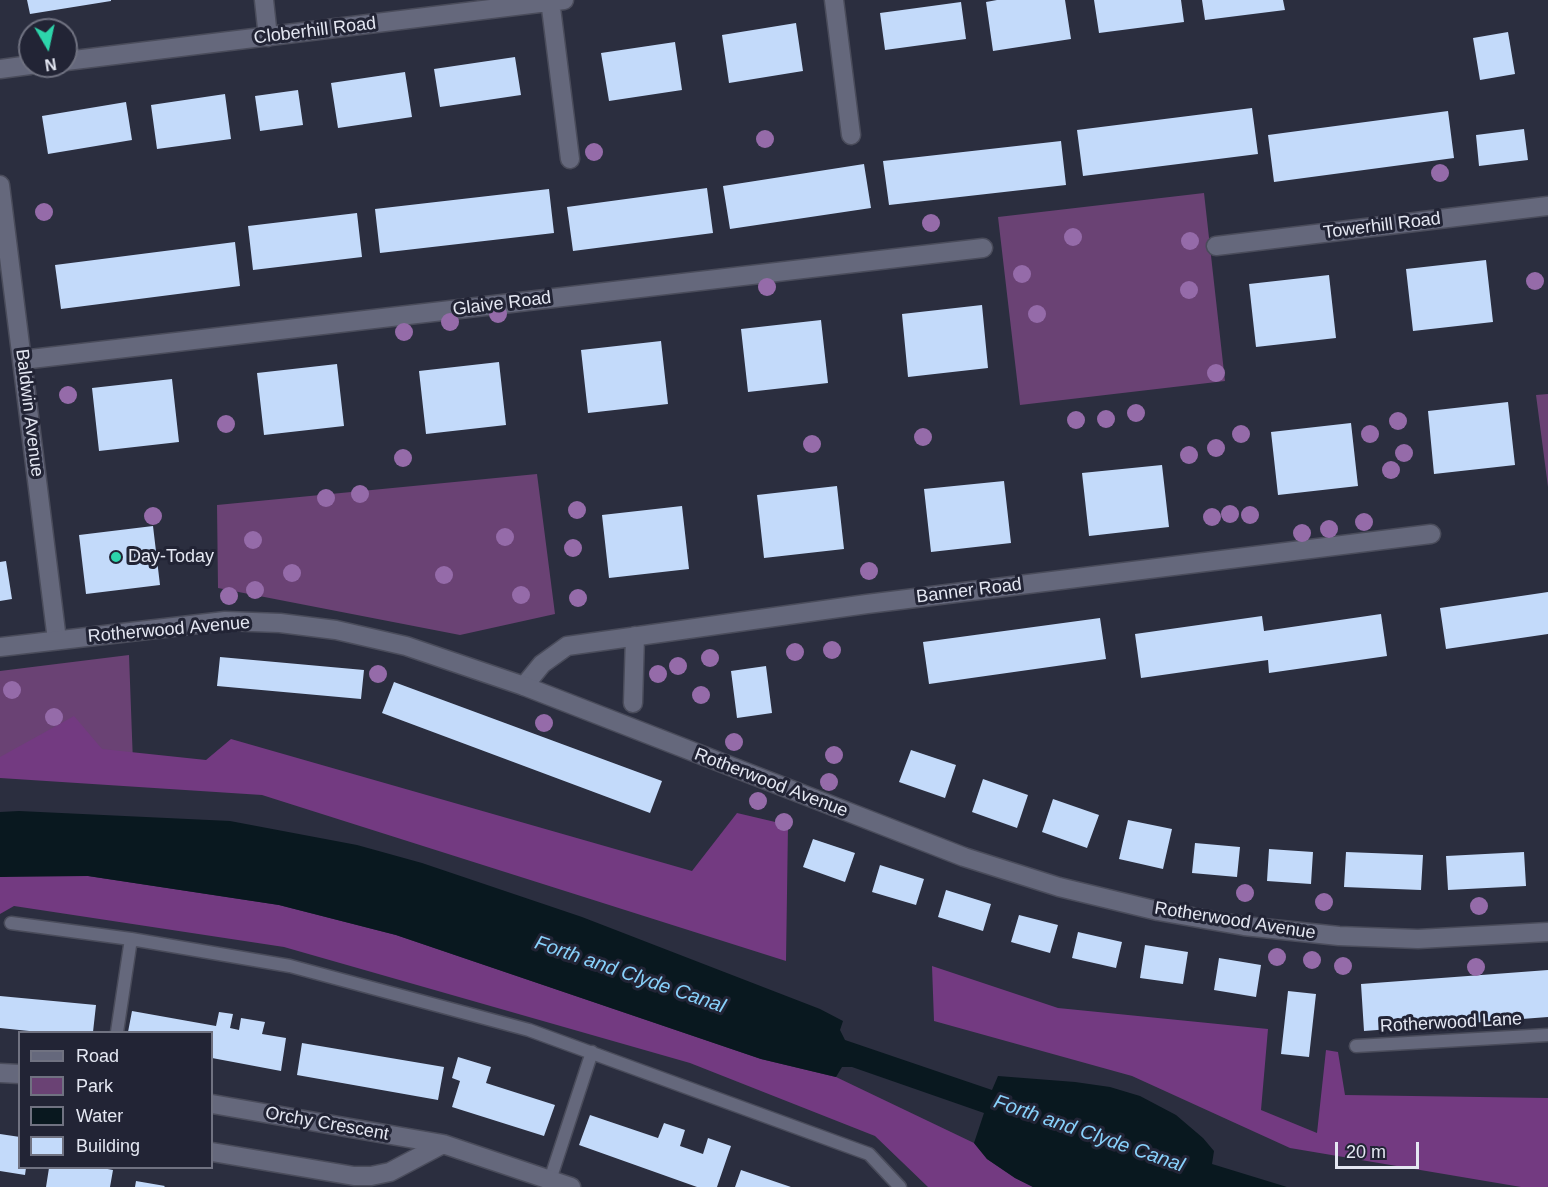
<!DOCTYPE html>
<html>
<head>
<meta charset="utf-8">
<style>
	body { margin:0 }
	#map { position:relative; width:1548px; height:1187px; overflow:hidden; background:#2b2e3f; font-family:Helvetica,sans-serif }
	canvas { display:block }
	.legend { position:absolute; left:18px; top:1031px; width:195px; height:138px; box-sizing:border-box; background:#222435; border:2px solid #707281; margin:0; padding:8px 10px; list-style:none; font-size:18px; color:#e4e7f2 }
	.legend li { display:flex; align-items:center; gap:12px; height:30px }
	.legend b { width:30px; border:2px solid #707281 }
	.north { position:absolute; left:18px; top:18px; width:60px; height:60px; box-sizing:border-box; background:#222435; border:2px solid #707281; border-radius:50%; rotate:171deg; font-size:16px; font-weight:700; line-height:24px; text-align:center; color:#e4e7f2 }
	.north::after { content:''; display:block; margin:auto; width:21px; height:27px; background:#2dd5ab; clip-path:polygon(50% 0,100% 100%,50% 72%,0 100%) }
	.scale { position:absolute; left:1335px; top:1142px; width:84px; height:27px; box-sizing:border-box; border:3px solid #e4e7f2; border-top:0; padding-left:8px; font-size:18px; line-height:21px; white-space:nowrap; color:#e4e7f2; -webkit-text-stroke:4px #222435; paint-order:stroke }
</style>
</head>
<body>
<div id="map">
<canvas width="1548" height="1187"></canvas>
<ul class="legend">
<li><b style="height:8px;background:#65687c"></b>Road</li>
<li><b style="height:16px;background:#6a4274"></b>Park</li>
<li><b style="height:16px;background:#09181f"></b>Water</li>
<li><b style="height:16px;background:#c3dafa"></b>Building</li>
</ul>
<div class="north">N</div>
<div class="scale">20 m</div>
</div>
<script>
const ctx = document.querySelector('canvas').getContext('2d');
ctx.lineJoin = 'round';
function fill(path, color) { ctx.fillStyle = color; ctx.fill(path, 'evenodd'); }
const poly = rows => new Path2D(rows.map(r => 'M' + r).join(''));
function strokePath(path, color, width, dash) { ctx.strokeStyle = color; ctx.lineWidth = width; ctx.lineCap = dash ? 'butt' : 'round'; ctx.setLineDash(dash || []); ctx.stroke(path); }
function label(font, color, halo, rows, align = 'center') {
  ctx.font = font + ' Helvetica,sans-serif'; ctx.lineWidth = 6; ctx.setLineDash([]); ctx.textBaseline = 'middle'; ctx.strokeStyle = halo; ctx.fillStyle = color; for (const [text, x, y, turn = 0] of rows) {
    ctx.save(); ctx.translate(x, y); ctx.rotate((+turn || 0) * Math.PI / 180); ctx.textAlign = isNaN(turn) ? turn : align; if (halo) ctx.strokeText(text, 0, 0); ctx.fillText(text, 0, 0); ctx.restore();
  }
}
fill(poly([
	[1204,193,1225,381,1020,405,998,217],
	[1548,394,1548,487,1536,395],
	[537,474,555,614,460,635,218,588,217,505],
	[129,655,133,763,0,774,0,671]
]), '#6a4274');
fill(poly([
	[74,716,102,749,206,760,231,739,692,871,737,813,788,825,786,961,262,795,0,778,0,757],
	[16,875,88,876,279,905,396,935,761,1059,836,1077,974,1143,987,1159,1015,1178,1033,1187,928,1187,875,1136,690,1063,284,947,14,906,0,914,0,877],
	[932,966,1058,1008,1268,1029,1261,1110,1317,1133,1326,1050,1338,1052,1345,1095,1548,1098,1548,1187,1521,1187,1290,1148,1132,1076,934,1021]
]), '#733a81');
fill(poly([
	[19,811,230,821,357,845,422,863,582,917,820,1009,843,1021,840,1030,845,1040,992,1090,998,1076,1075,1082,1110,1087,1140,1096,1176,1115,1203,1138,1214,1151,1212,1164,1287,1187,1033,1187,1015,1178,987,1159,974,1143,984,1113,852,1067,842,1067,836,1077,761,1059,396,935,279,905,88,876,0,877,0,812]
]), '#09181f');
fill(poly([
	[27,0,111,0,111,1,30,14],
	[997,0,1065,0,1071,39,993,51,986,2],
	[1094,0,1181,0,1184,22,1099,33],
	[1202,0,1283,0,1285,10,1205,20],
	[961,2,966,39,885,50,880,13],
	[796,23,803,71,729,83,722,35],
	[1508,32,1515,74,1480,80,1473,38],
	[675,42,682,90,609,101,601,53],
	[515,57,521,95,440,107,434,69],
	[405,72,412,117,338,128,331,83],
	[298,90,303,125,260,131,255,96],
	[225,94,231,139,157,149,151,105],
	[126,102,132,140,48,154,42,116],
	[1252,108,1258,154,1083,176,1077,130],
	[1448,111,1454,158,1274,182,1268,135],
	[1524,129,1528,160,1479,166,1476,135],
	[1061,141,1066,185,889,205,883,161],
	[864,164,871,208,730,229,723,186],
	[707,188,713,233,573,251,567,207],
	[549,189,554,233,380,253,375,209],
	[357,213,362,257,253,270,248,226],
	[235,242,240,286,61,309,55,265],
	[1486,260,1493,322,1413,331,1406,269],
	[1329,275,1336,338,1256,347,1249,284],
	[982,305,988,368,908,377,902,314],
	[821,320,828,383,748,392,741,329],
	[661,341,668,404,588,413,581,350],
	[499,362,506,425,426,434,419,371],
	[337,364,344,426,264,435,257,373],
	[172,379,179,442,99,451,92,388],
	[1508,402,1515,465,1434,474,1428,411],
	[1351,423,1358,486,1278,495,1271,432],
	[1162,465,1169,527,1089,536,1082,473],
	[1004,481,1011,543,931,552,924,489],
	[837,486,844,549,764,558,757,495],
	[682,506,689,569,609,578,602,515],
	[153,526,160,585,86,594,79,535],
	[6,561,12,599,0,601,0,562],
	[1548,592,1548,634,1446,649,1440,608],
	[1381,614,1387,656,1269,673,1268,660,1141,678,1135,634,1262,616,1264,631],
	[1100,618,1106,659,929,684,923,642],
	[220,657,364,670,361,699,217,686],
	[766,666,772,713,737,718,731,671],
	[394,682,662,781,650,813,382,713],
	[911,750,956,765,945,798,899,782],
	[983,779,1028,795,1017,828,972,812],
	[1053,799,1099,815,1087,848,1042,832],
	[1128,820,1172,829,1163,869,1119,859],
	[813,839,855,853,845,882,803,867],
	[1195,843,1240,847,1237,877,1192,873],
	[1269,849,1313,852,1311,884,1267,881],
	[1346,852,1423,855,1421,890,1344,887],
	[1524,852,1526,886,1448,890,1446,856],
	[880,865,924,879,916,905,872,892],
	[946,890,991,904,983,931,938,917],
	[1019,915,1058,925,1050,953,1011,942],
	[1078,932,1122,942,1116,968,1072,958],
	[1145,945,1188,952,1183,984,1140,978],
	[1219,958,1261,965,1256,997,1214,990],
	[1548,970,1548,1017,1364,1031,1361,984],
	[1288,991,1316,994,1309,1057,1281,1054],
	[0,996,96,1005,93,1032,39,1032,0,1028],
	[132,1011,216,1026,219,1012,233,1014,230,1028,239,1030,241,1018,265,1022,262,1034,286,1038,281,1071,212,1058,212,1032,128,1032],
	[302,1043,444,1067,438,1100,297,1075],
	[458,1057,491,1067,486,1083,555,1105,544,1136,452,1107,460,1081,452,1078],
	[590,1115,658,1138,664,1123,685,1130,680,1146,703,1154,708,1138,731,1146,717,1187,697,1187,579,1145],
	[0,1134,20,1137,20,1168,26,1168,25,1175,0,1171],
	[49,1168,102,1168,113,1170,110,1187,46,1187],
	[741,1170,791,1187,735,1187],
	[136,1181,165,1186,164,1187,135,1187]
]), '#c3dafa');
const service = poly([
	[11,923,131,939,290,966,529,1030,869,1154,900,1187],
	[117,1032,131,939],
	[1356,1046,1548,1035],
	[550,1180,592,1052]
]);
const minor = poly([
	[264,0,268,37],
	[550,0,570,159],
	[834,0,851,135],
	[66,61,564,0],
	[0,69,30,65],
	[0,185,57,640],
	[1216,246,1548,206],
	[22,360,983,248],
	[524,686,542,664,567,646,867,604,1431,534],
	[633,703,635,636],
	[0,1073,20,1074],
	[212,1104,443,1144,571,1187],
	[212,1152,354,1176,371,1176,390,1172,443,1144]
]);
const tertiary = poly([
	[0,647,225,621,280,623,336,630,406,646,524,686,964,857,1059,887,1158,911,1244,926,1339,936,1418,939,1548,932]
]);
strokePath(service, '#4a4c5b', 15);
strokePath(minor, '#4a4c5b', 21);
strokePath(tertiary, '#4a4c5b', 21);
strokePath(service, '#65687c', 12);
strokePath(minor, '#65687c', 18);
strokePath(tertiary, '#65687c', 18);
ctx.fillStyle = '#956ba9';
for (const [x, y] of [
	[765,139],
	[594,152],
	[1440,173],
	[44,212],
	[931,223],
	[1073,237],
	[1190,241],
	[1022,274],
	[1535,281],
	[767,287],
	[1189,290],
	[498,314],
	[1037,314],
	[450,322],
	[404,332],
	[1216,373],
	[68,395],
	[1136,413],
	[1106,419],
	[1076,420],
	[1398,421],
	[226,424],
	[1241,434],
	[1370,434],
	[923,437],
	[812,444],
	[1216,448],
	[1404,453],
	[1189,455],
	[403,458],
	[1391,470],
	[360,494],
	[326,498],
	[577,510],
	[1230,514],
	[1250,515],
	[153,516],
	[1212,517],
	[1364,522],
	[1329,529],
	[1302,533],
	[505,537],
	[253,540],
	[573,548],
	[869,571],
	[292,573],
	[444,575],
	[255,590],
	[521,595],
	[229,596],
	[578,598],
	[832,650],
	[795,652],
	[710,658],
	[678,666],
	[378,674],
	[658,674],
	[12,690],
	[701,695],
	[54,717],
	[544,723],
	[734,742],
	[834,755],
	[829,782],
	[758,801],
	[784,822],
	[1245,893],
	[1324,902],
	[1479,906],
	[1277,957],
	[1312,960],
	[1343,966],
	[1476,967]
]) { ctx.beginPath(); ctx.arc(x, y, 9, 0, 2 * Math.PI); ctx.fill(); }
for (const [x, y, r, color] of [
	[116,557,6,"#2dd5ab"]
]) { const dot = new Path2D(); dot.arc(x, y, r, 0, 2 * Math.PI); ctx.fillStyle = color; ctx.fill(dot); strokePath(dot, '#222435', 2); }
label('18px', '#e4e7f2', '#222435', [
	["Cloberhill Road",315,31,-7],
	["Towerhill Road",1382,226,-7],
	["Glaive Road",502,304,-7],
	["Baldwin Avenue",29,413,83],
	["Banner Road",969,591,-7],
	["Rotherwood Avenue",169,630,-5],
	["Rotherwood Avenue",771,783,21],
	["Rotherwood Avenue",1235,921,9],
	["Rotherwood Lane",1451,1023,-3],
	["Orchy Crescent",327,1124,10]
]);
label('18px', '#e4e7f2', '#222435', [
	["Day-Today",128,557]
], 'left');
label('italic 20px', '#88d1fb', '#222435', [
	["Forth and Clyde Canal",630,975,19],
	["Forth and Clyde Canal",1089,1134,19]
]);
</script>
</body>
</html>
